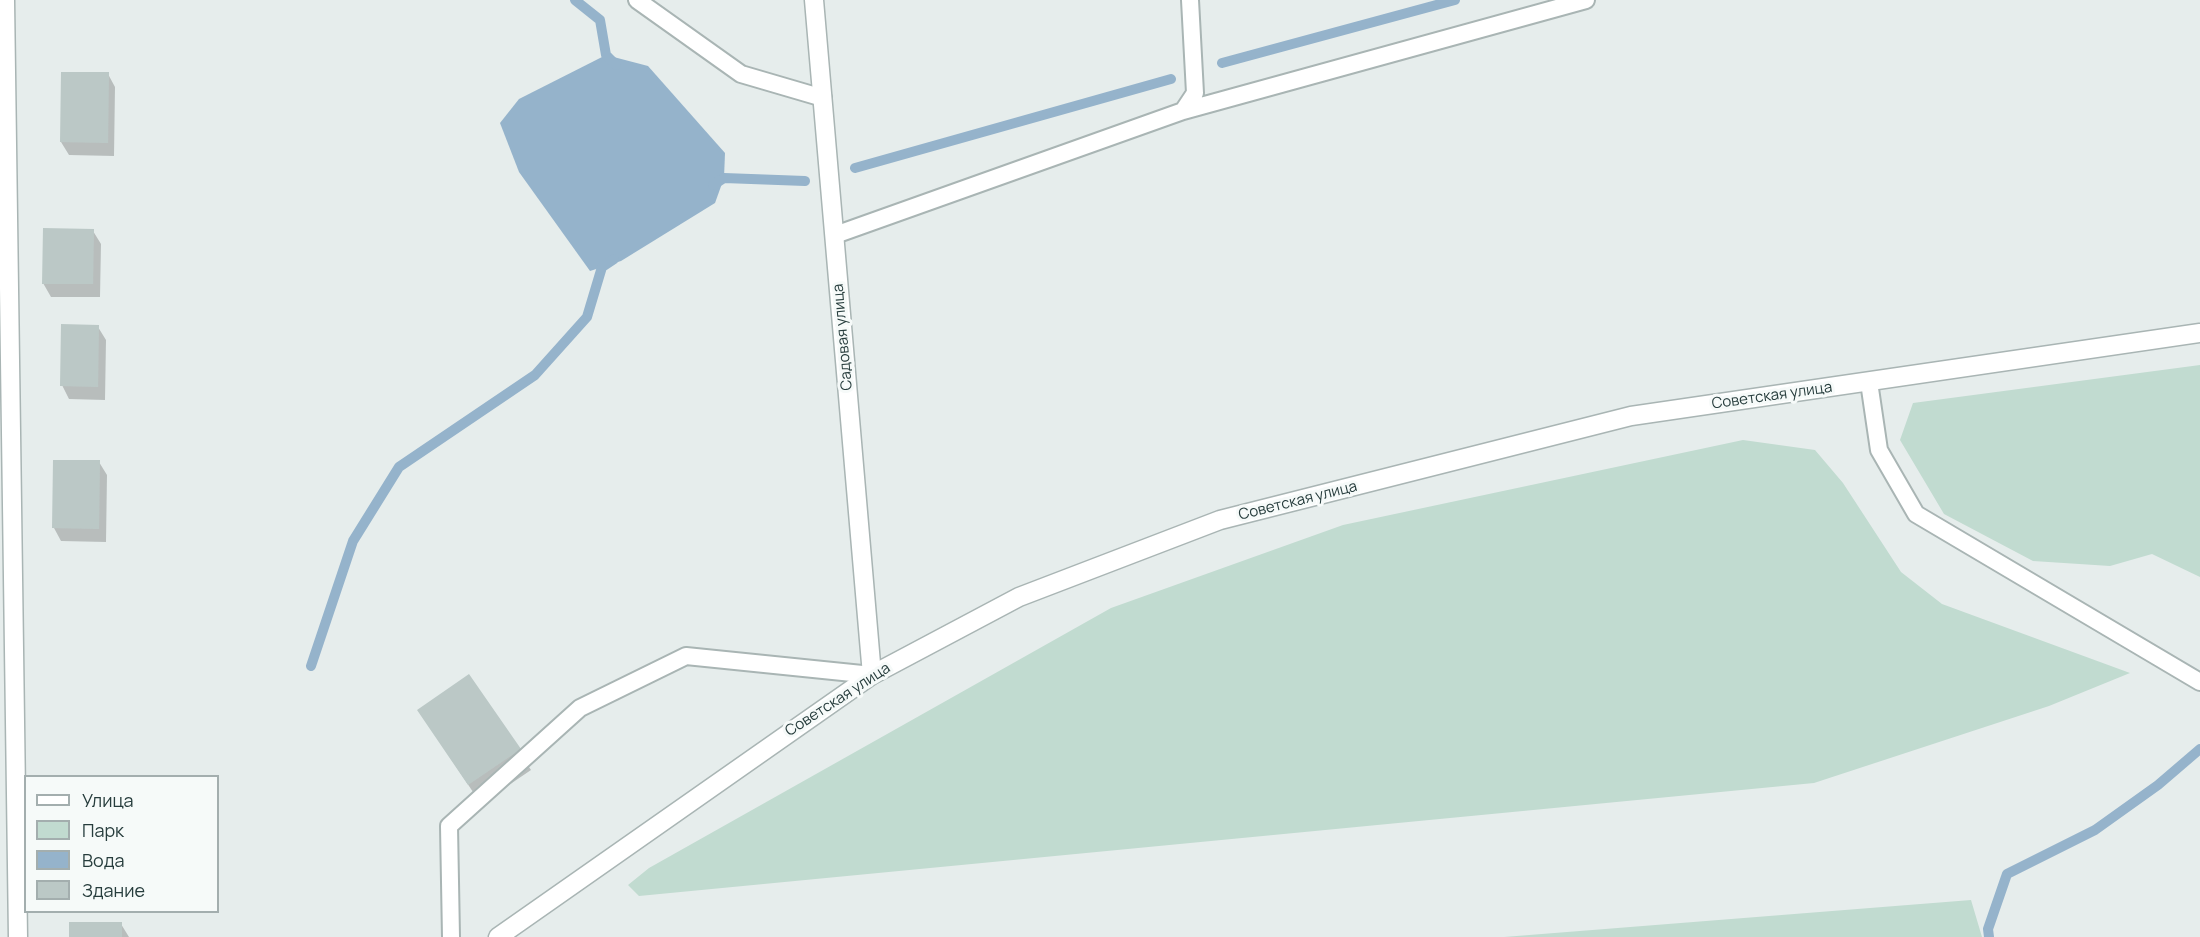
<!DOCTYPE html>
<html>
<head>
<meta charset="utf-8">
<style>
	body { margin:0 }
	#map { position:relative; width:2200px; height:937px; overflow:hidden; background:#e6edec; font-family:Manrope,sans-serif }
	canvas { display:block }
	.legend { position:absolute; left:24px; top:775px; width:195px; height:138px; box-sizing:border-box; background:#f6faf9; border:2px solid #a3aeae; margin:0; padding:8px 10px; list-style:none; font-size:18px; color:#273d3d }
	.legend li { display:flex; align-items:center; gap:12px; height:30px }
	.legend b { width:30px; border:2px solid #a3aeae }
</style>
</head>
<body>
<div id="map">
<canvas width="2200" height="937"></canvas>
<ul class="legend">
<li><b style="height:8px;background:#fff"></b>Улица</li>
<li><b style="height:16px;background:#c1dbd0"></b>Парк</li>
<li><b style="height:16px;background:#95b3cb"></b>Вода</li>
<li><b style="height:16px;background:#bbc8c6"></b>Здание</li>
</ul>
</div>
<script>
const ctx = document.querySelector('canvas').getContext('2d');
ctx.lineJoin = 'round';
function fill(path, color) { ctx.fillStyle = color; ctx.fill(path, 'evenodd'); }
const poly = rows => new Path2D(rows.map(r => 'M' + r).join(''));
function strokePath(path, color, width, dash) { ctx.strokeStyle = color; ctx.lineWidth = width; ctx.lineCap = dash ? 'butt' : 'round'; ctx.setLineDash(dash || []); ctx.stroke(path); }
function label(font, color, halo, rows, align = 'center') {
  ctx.font = font + ' Manrope,sans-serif'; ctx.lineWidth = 6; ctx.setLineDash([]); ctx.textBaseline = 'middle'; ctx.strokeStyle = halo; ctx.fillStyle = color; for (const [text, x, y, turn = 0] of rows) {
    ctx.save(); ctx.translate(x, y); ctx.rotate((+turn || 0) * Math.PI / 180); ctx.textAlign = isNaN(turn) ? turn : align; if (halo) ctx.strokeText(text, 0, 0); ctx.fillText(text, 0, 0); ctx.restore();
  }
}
fill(poly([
	[2200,365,2200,577,2152,554,2110,566,2033,561,1944,514,1900,440,1913,403],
	[1743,440,1815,450,1843,483,1901,572,1942,604,2130,673,2049,706,1814,783,639,896,628,885,649,868,1111,608,1343,525],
	[1971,900,1982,937,1504,937]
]), '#c1dbd0');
fill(poly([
	[606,55,648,66,725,153,724,178,715,203,621,261,590,271,519,172,500,123,519,99]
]), '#95b3cb');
fill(poly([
	[108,74,115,87,114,156,69,155,61,142],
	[93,231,101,244,100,297,51,297,43,283],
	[98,327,106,340,105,400,69,399,62,385],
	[99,462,107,475,106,542,61,541,54,528],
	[469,676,531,770,481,804,419,711],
	[121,924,129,937,71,937]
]), '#0003');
strokePath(poly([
	[575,0,600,20,606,55,616,65],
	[1222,63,1455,0],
	[855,168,1171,79],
	[713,185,724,178,805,181],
	[311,666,353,541,399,467,535,375,587,317,602,267,614,259],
	[1989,937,1988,929,2007,874,2095,830,2158,785,2200,749]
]), '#95b3cb', 10);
fill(poly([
	[61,72,109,72,108,143,60,142],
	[43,228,94,229,93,284,42,284],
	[61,324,99,325,98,387,60,386],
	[53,460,100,460,99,529,52,528],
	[469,674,521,749,468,785,417,710],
	[69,922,122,922,122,937,69,937]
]), '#bbc8c6');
const service = poly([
	[637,0,741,74,823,98],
	[1183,111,1586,0],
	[835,235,1183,111,1195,93,1190,0],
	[1869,382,1879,450,1916,514,2200,682],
	[451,937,449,826,580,708,686,656,872,675]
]);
const minor = poly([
	[5,0,18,937],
	[814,0,872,675]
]);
const tertiary = poly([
	[498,937,872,675,1019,597,1220,520,1631,416,2200,333]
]);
strokePath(service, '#a9b5b4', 20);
strokePath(minor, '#a9b5b4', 21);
strokePath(tertiary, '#a9b5b4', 21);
strokePath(service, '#fff', 16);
strokePath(minor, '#fff', 18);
strokePath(tertiary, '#fff', 18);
label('15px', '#273d3d', '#f6faf9', [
	["Садовая улица",843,337,-95],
	["Советская улица",1772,396,-8],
	["Советская улица",1298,501,-14],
	["Советская улица",838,700,-33]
]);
</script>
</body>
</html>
